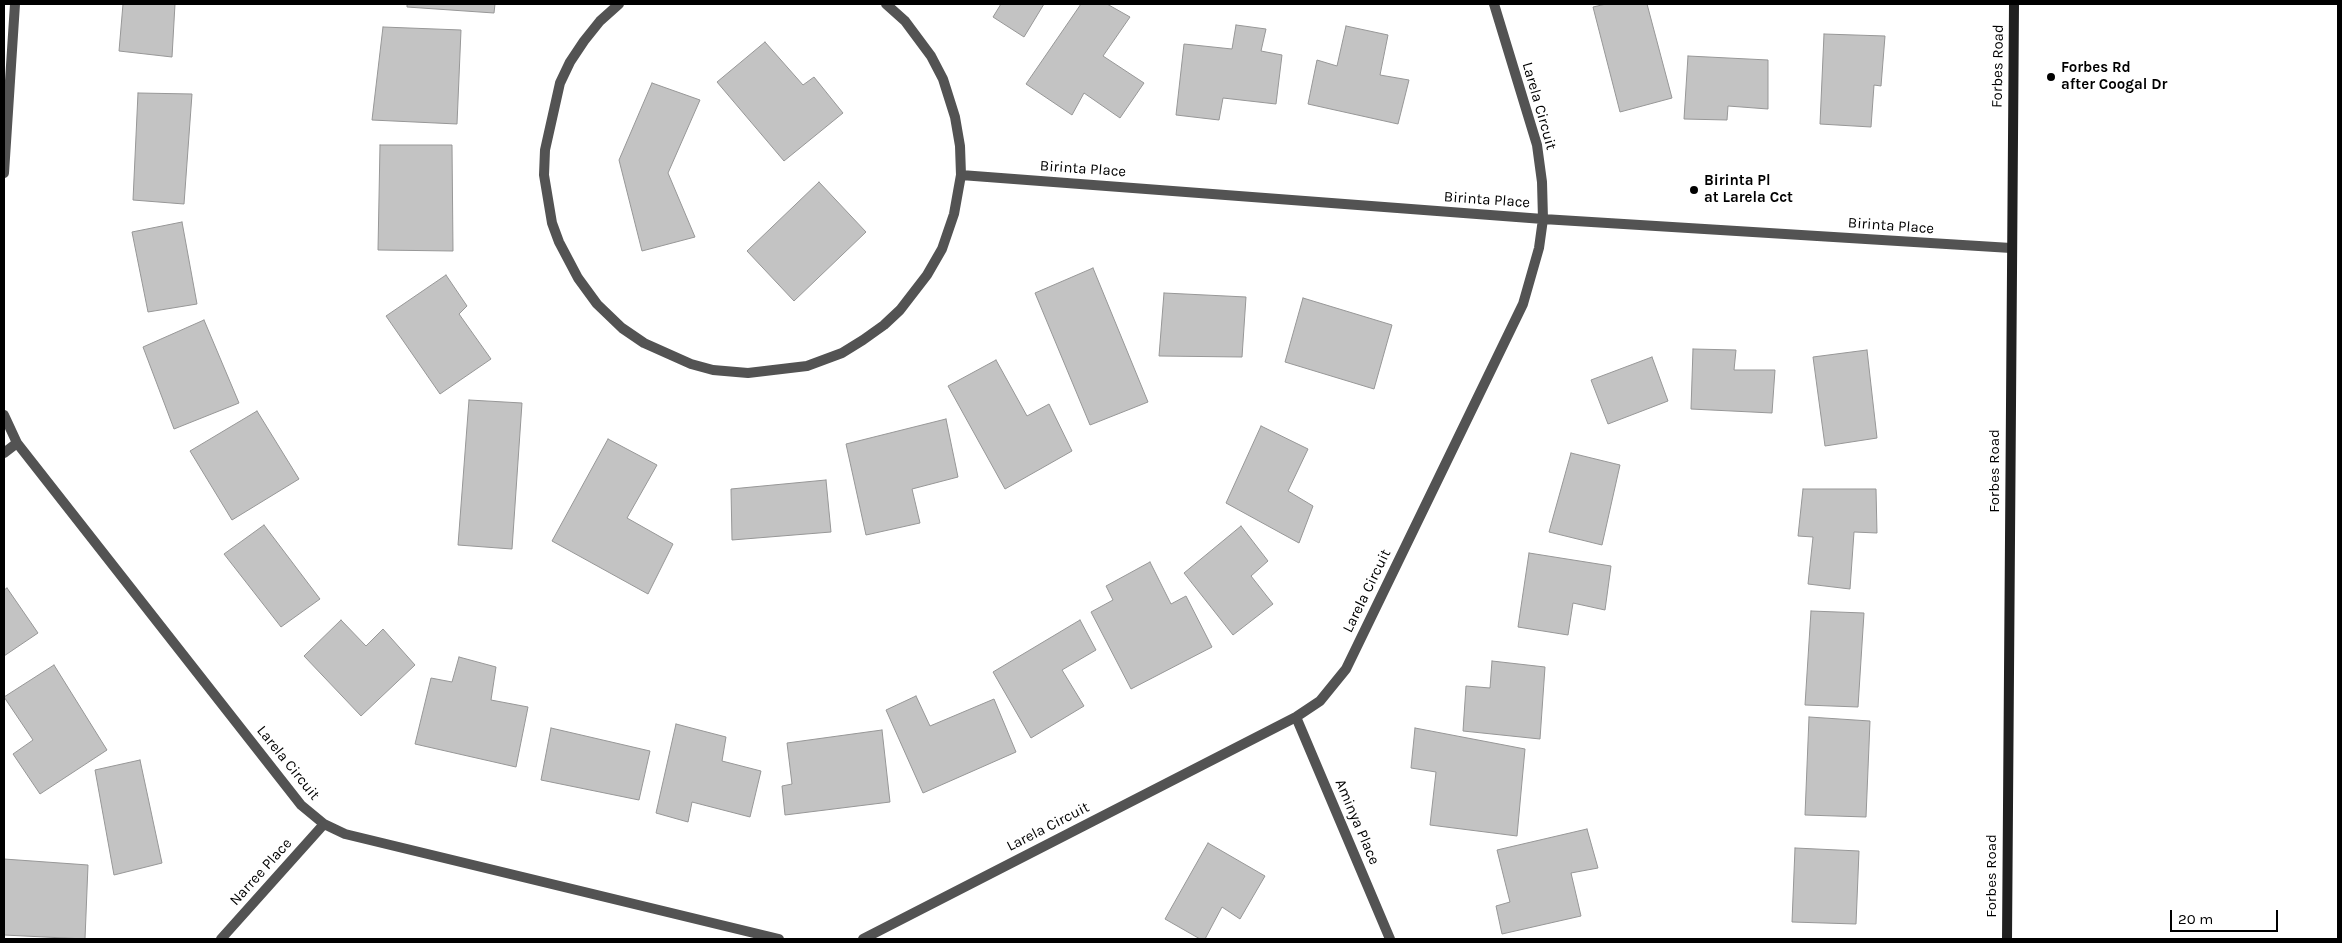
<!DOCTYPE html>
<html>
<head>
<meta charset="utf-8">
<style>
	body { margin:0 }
	#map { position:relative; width:2342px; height:943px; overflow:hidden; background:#fff; font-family:Karla,sans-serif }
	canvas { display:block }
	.frame { position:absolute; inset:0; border:5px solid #000; pointer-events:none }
	.scale { position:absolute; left:2170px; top:910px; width:108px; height:22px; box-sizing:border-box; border:2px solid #000; border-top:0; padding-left:6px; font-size:15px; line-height:18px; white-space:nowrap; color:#000; -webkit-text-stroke:4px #fff; paint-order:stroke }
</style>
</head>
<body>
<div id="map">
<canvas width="2342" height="943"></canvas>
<div class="frame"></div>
<div class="scale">20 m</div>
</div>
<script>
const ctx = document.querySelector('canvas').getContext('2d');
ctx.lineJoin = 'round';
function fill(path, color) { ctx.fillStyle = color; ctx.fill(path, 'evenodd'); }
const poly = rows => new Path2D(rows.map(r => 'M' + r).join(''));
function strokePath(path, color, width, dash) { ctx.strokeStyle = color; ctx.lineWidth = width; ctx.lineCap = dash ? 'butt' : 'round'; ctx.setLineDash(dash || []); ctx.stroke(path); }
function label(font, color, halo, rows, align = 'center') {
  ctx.font = font + ' Karla,sans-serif'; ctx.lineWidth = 4.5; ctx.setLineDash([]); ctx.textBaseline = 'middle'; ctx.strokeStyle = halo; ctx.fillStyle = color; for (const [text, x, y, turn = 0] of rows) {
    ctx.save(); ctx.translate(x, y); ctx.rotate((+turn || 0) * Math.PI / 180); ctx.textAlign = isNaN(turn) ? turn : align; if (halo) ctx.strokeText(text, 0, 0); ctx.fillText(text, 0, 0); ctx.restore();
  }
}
const building = poly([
	[123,4,175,4,172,57,119,51,123,4],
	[407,4,495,4,494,13,407,7,407,4],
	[1001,4,1044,4,1024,37,993,17,1001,4],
	[1081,4,1107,4,1130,17,1103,56,1144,83,1120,118,1084,93,1072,115,1026,84,1081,4],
	[1606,4,1647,4,1672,98,1620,112,1593,7,1606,4],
	[1236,25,1266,29,1261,51,1282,55,1276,104,1223,98,1219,120,1176,115,1184,44,1232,49,1236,25],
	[1346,26,1388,35,1380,75,1409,80,1398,124,1308,104,1317,60,1337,66,1346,26],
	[383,27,461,30,457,124,372,120,383,27],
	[1824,34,1885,36,1881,86,1874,85,1871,127,1820,124,1824,34],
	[765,42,803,85,814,77,843,113,784,161,717,82,765,42],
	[1688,56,1768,60,1768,109,1728,106,1727,120,1684,119,1688,56],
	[652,83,700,100,668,173,695,237,642,251,619,160,652,83],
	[138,93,192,94,184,204,133,200,138,93],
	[380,145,452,145,453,251,378,250,380,145],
	[819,182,866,232,794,301,747,251,819,182],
	[182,222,197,304,148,312,132,232,182,222],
	[1093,268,1148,402,1090,425,1035,293,1093,268],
	[446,275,467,306,459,314,491,359,440,394,386,316,446,275],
	[1164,293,1246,297,1242,357,1159,356,1164,293],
	[1303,298,1392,325,1374,389,1285,362,1303,298],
	[204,320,239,403,174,429,143,347,204,320],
	[1693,349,1736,350,1734,370,1775,370,1772,413,1691,409,1693,349],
	[1867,350,1877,438,1825,446,1813,357,1867,350],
	[1652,357,1668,401,1608,424,1591,380,1652,357],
	[996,360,1027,416,1049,404,1072,451,1005,489,948,386,996,360],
	[469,400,522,403,512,549,458,545,469,400],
	[257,411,299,479,232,520,190,451,257,411],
	[946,419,958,477,912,489,920,523,866,535,846,444,946,419],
	[1261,426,1308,449,1288,491,1313,506,1299,543,1226,503,1261,426],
	[608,439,657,465,627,518,673,544,648,594,552,541,608,439],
	[1571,453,1620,465,1602,545,1549,532,1571,453],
	[826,480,831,532,732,540,731,489,826,480],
	[1803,489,1876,489,1877,533,1854,532,1850,589,1808,584,1813,537,1798,536,1803,489],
	[264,525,320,599,281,627,224,554,264,525],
	[1241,526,1268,561,1251,576,1273,604,1233,635,1184,573,1241,526],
	[1529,553,1611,566,1605,610,1573,603,1568,635,1518,627,1529,553],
	[1150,562,1171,604,1186,596,1212,647,1131,689,1091,612,1113,600,1106,586,1150,562],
	[7,588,38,633,4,656,4,590,7,588],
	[1811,611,1864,613,1858,707,1805,705,1811,611],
	[341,620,366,646,383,629,415,665,361,716,304,656,341,620],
	[1080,620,1096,650,1062,670,1084,706,1031,738,993,672,1080,620],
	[459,657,496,667,491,700,528,707,516,767,415,744,431,678,452,682,459,657],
	[1492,661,1545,667,1540,739,1463,731,1466,686,1490,688,1492,661],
	[54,665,107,750,40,794,13,754,33,740,4,697,54,665],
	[916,696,930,726,994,699,1016,752,923,793,886,710,916,696],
	[1809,717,1870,721,1866,817,1805,815,1809,717],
	[676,724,726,737,722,761,761,771,750,817,692,802,688,822,656,813,676,724],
	[551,728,650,751,639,800,541,780,551,728],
	[1415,728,1525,749,1517,836,1430,825,1436,772,1411,768,1415,728],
	[882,730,890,802,785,815,782,786,792,784,787,743,882,730],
	[140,760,162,863,114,875,95,770,140,760],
	[1587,829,1598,868,1571,873,1581,916,1502,934,1496,906,1510,902,1497,850,1587,829],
	[1208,843,1265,876,1240,919,1222,907,1205,939,1200,939,1165,919,1208,843],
	[1795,848,1859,851,1856,924,1792,922,1795,848],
	[4,859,88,865,85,939,4,935,4,859]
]);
fill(building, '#c3c3c3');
strokePath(building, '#979797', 1);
strokePath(poly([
	[619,4,600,21,584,41,570,62,560,83,545,150,544,175,552,223,559,242,578,278,597,304,622,328,644,343,691,364,713,370,748,373,807,366,842,353,863,340,884,325,900,310,927,275,942,249,954,214,961,175,960,146,955,117,943,79,931,56,905,21,886,4],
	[4,173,15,4],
	[961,175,1543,219,2011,248],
	[4,415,17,443,301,805,324,824,345,834,779,939],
	[4,453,17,443],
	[1296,717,1390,939],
	[221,939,324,824],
	[863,939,1296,717,1320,701,1346,669,1523,304,1539,248,1543,219,1542,182,1537,145,1494,4]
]), '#535353', 10);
strokePath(poly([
	[2007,939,2014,4]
]), '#202020', 10);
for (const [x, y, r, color] of [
	[2051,77,5,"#000"],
	[1694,190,5,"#000"]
]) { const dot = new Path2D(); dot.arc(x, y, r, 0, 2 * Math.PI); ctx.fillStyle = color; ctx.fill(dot); strokePath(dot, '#fff', 2); }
label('15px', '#000', '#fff', [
	["Forbes Road",1998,66,-89],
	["Larela Circuit",1539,106,74],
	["Birinta Place",1083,169,4],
	["Birinta Place",1487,200,4],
	["Birinta Place",1891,226,4],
	["Forbes Road",1995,471,-90],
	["Larela Circuit",1367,591,-64],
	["Larela Circuit",288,763,51],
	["Aminya Place",1357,822,67],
	["Larela Circuit",1048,827,-27],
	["Narree Place",261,872,-48],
	["Forbes Road",1992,876,-90]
]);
label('bold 15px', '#000', '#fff', [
	["Forbes Rd",2061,68],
	["after Coogal Dr",2061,85],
	["Birinta Pl",1704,181],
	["at Larela Cct",1704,198]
], 'left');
</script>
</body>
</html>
